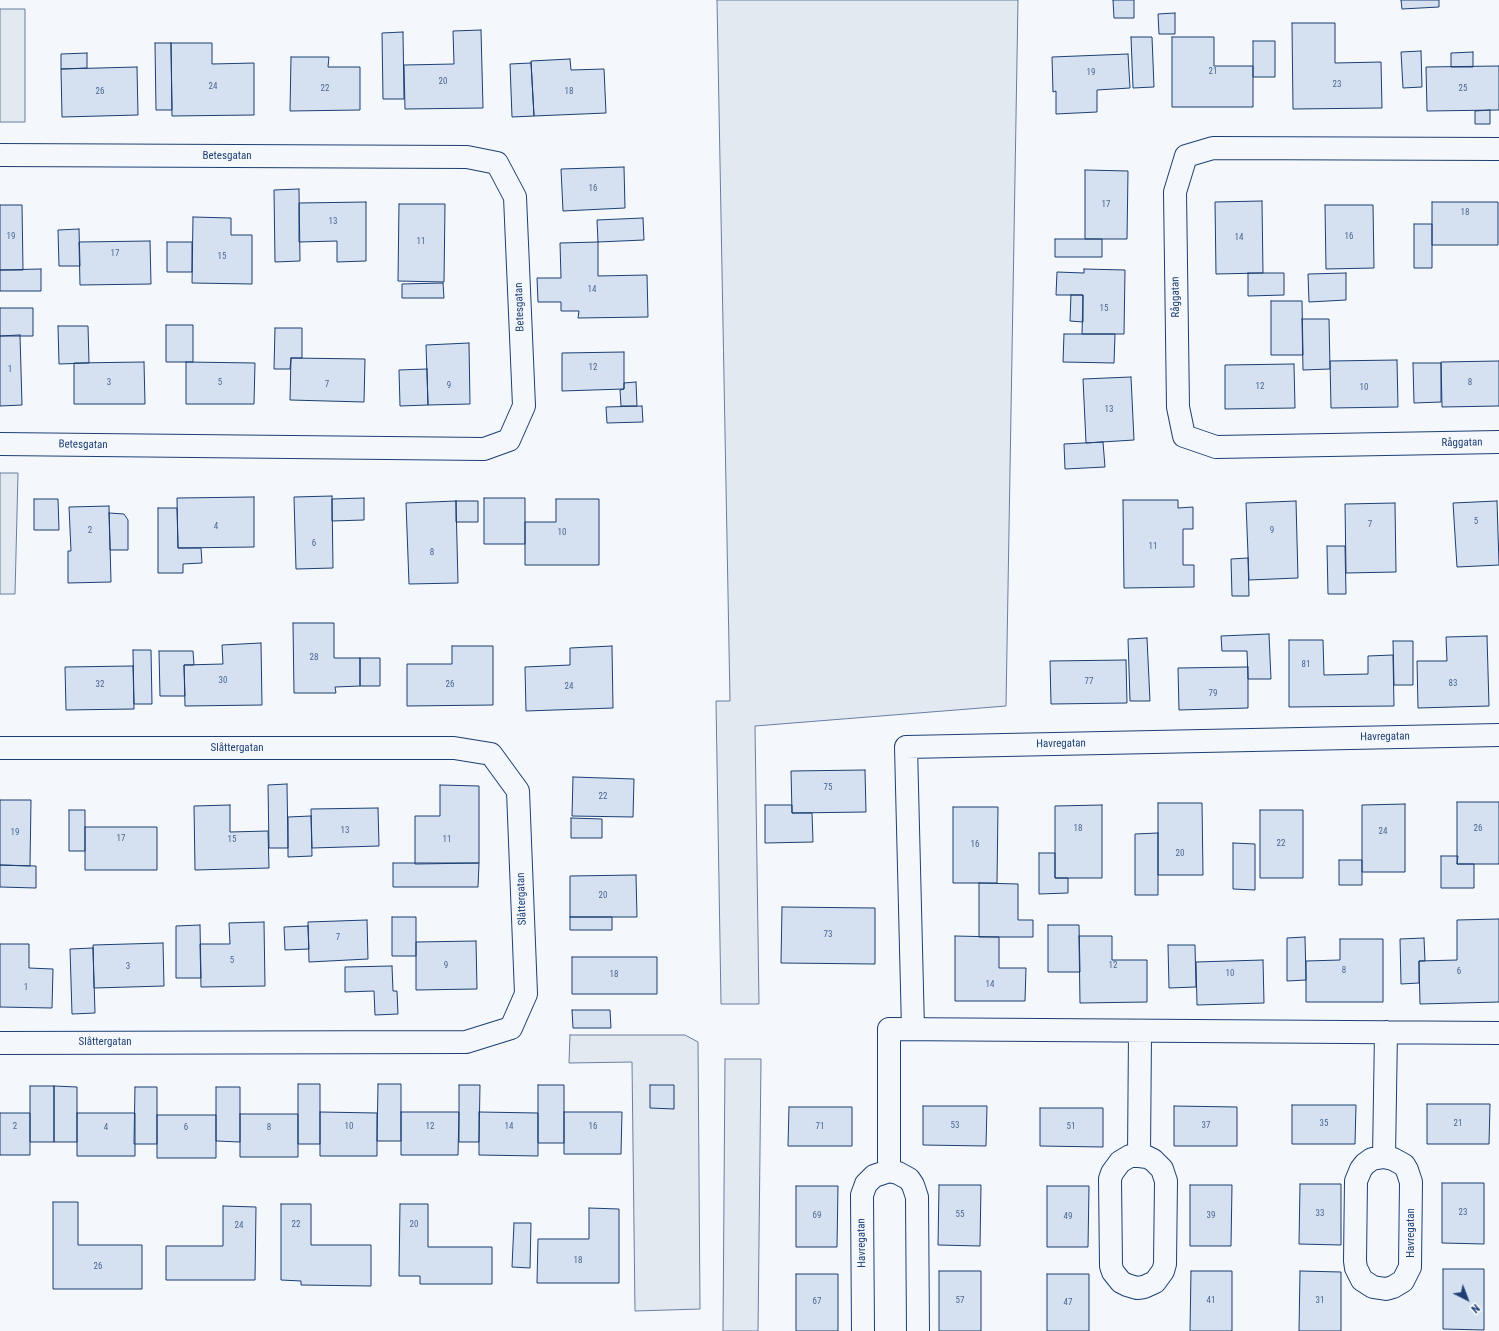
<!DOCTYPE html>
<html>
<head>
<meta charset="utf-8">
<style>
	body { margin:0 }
	#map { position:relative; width:1499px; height:1331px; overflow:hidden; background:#f4f7fb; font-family:"Roboto Condensed",sans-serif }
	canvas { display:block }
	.north { position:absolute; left:1447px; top:1279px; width:40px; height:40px; -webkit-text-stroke:3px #f4f7fb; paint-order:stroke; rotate:138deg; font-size:11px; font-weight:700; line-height:16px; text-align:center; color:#1d3f73 }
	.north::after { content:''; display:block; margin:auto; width:14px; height:18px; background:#1d3f73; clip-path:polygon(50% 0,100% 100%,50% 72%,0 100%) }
</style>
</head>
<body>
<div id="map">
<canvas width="1499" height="1331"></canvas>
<div class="north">N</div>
</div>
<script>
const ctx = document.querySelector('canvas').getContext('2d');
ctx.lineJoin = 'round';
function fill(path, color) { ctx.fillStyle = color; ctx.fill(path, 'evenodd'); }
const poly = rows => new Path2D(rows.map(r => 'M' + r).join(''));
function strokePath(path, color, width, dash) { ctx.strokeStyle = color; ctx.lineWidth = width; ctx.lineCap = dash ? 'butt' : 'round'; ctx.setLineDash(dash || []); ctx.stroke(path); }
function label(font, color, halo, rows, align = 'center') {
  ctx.font = font + ' "Roboto Condensed",sans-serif'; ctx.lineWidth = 3; ctx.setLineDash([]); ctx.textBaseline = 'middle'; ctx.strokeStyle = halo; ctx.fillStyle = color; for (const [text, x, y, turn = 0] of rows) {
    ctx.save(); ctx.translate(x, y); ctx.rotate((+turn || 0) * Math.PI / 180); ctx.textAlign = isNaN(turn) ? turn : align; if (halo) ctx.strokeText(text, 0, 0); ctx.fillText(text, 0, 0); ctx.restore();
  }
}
const green = poly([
	[717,0,1018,0,1006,706,755,726,759,1004,721,1004,716,701,730,701,717,0],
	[0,9,25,9,25,122,0,122,0,9],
	[0,473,18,473,15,594,0,594,0,473],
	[570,1035,685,1035,698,1042,700,1309,635,1311,632,1062,569,1063,570,1035],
	[725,1059,761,1059,758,1331,723,1331,725,1059]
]);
fill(green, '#e3e9f0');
strokePath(green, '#687fa3', 1);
const building = poly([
	[1113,0,1134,0,1134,18,1114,18,1113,0],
	[1401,0,1439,0,1439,7,1402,9,1401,0],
	[1175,13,1175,34,1159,34,1158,14,1175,13],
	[1292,23,1335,23,1335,63,1381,62,1382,108,1293,109,1292,23],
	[481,30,483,108,405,109,404,65,454,64,453,31,481,30],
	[403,32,404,99,383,99,382,33,403,32],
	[1131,37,1152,37,1154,87,1133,88,1131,37],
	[1172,37,1214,37,1214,66,1253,66,1253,107,1172,107,1172,37],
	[1253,41,1275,41,1275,77,1253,77,1253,41],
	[155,43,171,43,172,110,156,110,155,43],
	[171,43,212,43,212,64,254,63,254,115,172,116,171,43],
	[1421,51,1422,87,1403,88,1401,52,1421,51],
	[1473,52,1473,67,1451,67,1451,53,1473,52],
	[87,53,87,68,61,69,61,54,87,53],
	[1128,54,1130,88,1097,90,1097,112,1056,114,1056,91,1053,92,1052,57,1128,54],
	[291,57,329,57,328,67,360,67,360,110,290,111,291,57],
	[570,59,571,70,604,69,606,113,534,116,531,61,570,59],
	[531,63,534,116,512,117,510,64,531,63],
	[1499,66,1499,110,1427,111,1426,67,1499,66],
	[137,67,138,115,62,117,61,69,137,67],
	[1490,110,1490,124,1475,124,1475,111,1490,110],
	[624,167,625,208,563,211,561,169,624,167],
	[1085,170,1128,171,1127,239,1085,239,1085,170],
	[299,189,300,261,275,262,274,190,299,189],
	[1262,201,1263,273,1216,274,1215,202,1262,201],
	[366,202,366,261,337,262,337,241,299,242,299,203,366,202],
	[1432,202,1498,202,1498,245,1432,245,1432,202],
	[399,204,445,204,444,282,398,281,399,204],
	[0,205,22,205,23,270,0,270,0,205],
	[1325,205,1373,205,1374,268,1326,269,1325,205],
	[193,217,231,218,231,235,252,235,252,284,192,283,193,217],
	[643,218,644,240,598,242,597,220,643,218],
	[1414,224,1432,224,1432,268,1414,268,1414,224],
	[79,229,80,266,59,266,58,230,79,229],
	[1055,239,1102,239,1102,257,1055,257,1055,239],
	[150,241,151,284,80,285,79,242,150,241],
	[167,242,192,242,192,272,167,272,167,242],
	[598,242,598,276,647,275,648,317,578,318,579,311,561,311,561,302,538,302,537,278,561,278,560,243,598,242],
	[41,269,41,291,0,291,0,270,41,269],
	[1084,269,1125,270,1124,334,1082,334,1083,295,1056,295,1057,272,1084,273,1084,269],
	[1248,273,1284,273,1284,295,1248,296,1248,273],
	[1346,273,1346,300,1309,302,1308,274,1346,273],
	[443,283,444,298,402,298,402,284,443,283],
	[1071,295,1083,295,1083,322,1070,321,1071,295],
	[1271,301,1302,301,1303,355,1271,355,1271,301],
	[0,308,33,308,33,336,0,336,0,308],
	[1302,319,1329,319,1330,369,1303,370,1302,319],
	[166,325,193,325,193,362,166,362,166,325],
	[58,326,88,326,89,363,59,364,58,326],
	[275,328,302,328,302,358,291,358,290,369,274,369,275,328],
	[1064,334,1115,334,1114,363,1063,362,1064,334],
	[20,335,22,405,0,406,0,336,20,335],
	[469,343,470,404,428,405,426,345,469,343],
	[624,352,624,389,562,391,562,353,624,352],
	[291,358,365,359,364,402,290,400,291,358],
	[1397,360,1398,407,1331,408,1330,361,1397,360],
	[1499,361,1499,406,1442,407,1441,362,1499,361],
	[144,362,145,404,74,404,74,363,144,362],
	[186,362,255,363,254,404,186,404,186,362],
	[1413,363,1441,363,1441,402,1414,403,1413,363],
	[1294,364,1295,408,1225,409,1225,365,1294,364],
	[427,369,428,405,400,406,399,370,427,369],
	[1131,377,1134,440,1086,443,1083,379,1131,377],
	[636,382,637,406,621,406,620,390,624,389,624,383,636,382],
	[642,406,643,422,607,423,606,407,642,406],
	[1103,442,1105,467,1065,469,1064,444,1103,442],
	[332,496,333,568,296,569,294,497,332,496],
	[254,497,254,547,178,548,177,498,254,497],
	[364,498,364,520,332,521,332,499,364,498],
	[484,498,525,498,525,544,484,544,484,498],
	[34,499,58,499,59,530,34,530,34,499],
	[556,499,599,499,599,565,525,565,525,522,556,522,556,499],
	[1123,500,1178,500,1178,508,1193,507,1193,529,1183,529,1183,565,1194,565,1194,587,1124,588,1123,500],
	[456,501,458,583,409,584,406,503,456,501],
	[456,501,478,501,478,522,456,522,456,501],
	[1296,501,1298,578,1249,580,1246,503,1296,501],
	[1497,501,1499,565,1457,567,1453,503,1497,501],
	[1395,503,1396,572,1346,573,1345,504,1395,503],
	[109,506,111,582,68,583,68,551,71,551,69,507,109,506],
	[158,508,177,508,178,548,201,548,202,563,183,564,183,573,158,573,158,508],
	[109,513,124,514,128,520,128,550,110,550,109,513],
	[1327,546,1345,546,1346,594,1328,594,1327,546],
	[1248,558,1249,596,1232,596,1231,559,1248,558],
	[293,623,334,623,334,658,360,658,360,686,335,687,336,693,294,693,293,623],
	[1269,634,1271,679,1248,679,1247,651,1222,651,1221,636,1269,634],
	[1487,636,1489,706,1418,708,1417,661,1447,661,1446,637,1487,636],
	[1147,638,1150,701,1130,701,1128,639,1147,638],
	[1289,640,1323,640,1324,675,1368,674,1368,656,1393,655,1394,706,1289,707,1289,640],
	[1393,641,1413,641,1413,685,1394,685,1393,641],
	[261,643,262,705,185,706,184,665,223,664,222,645,261,643],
	[452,646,493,646,493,705,407,706,407,664,452,664,452,646],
	[612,646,613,708,526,711,525,667,570,665,570,648,612,646],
	[133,650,151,650,152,704,134,704,133,650],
	[159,651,193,651,194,665,184,665,185,696,160,696,159,651],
	[360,658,380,658,380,686,360,686,360,658],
	[1126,660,1127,703,1051,704,1050,661,1126,660],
	[133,666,134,709,66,710,65,667,133,666],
	[1248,667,1248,708,1179,710,1178,668,1248,667],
	[865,770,866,812,792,813,791,771,865,770],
	[573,777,634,779,633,817,572,816,573,777],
	[287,784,288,848,269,848,268,785,287,784],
	[440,785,479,786,479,863,415,864,415,816,440,816,440,785],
	[0,800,31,800,30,866,0,865,0,800],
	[1457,802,1499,802,1499,864,1457,864,1457,802],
	[1158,803,1202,803,1203,875,1158,875,1158,803],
	[1405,804,1405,872,1362,872,1362,805,1405,804],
	[230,805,230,832,268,831,269,868,195,870,194,806,230,805],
	[765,805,792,805,792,813,812,813,813,842,765,843,765,805],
	[1102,805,1102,878,1055,878,1055,806,1102,805],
	[953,807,998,807,997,883,953,883,953,807],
	[378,808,379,846,312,848,311,809,378,808],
	[69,810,85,810,85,851,69,851,69,810],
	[1260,810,1303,810,1303,878,1260,878,1260,810],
	[311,816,312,856,288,857,288,817,311,816],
	[571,818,602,819,602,838,571,838,571,818],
	[85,827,157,827,157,870,85,870,85,827],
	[1158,833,1158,895,1135,895,1135,834,1158,833],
	[1233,843,1255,844,1255,890,1233,889,1233,843],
	[1039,853,1055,853,1055,878,1068,878,1068,893,1039,894,1039,853],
	[1441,856,1458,856,1457,864,1474,864,1474,888,1441,888,1441,856],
	[1339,860,1362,860,1362,885,1339,885,1339,860],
	[393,863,479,863,478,887,393,887,393,863],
	[0,865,36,866,36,888,0,887,0,865],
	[636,875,637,917,570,917,570,876,636,875],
	[979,883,1018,884,1018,920,1033,920,1033,937,979,937,979,883],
	[782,907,875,908,875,964,781,963,782,907],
	[392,917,416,917,416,956,392,956,392,917],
	[570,917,612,917,612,930,570,930,570,917],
	[1499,919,1499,1002,1420,1004,1419,961,1457,960,1457,920,1499,919],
	[367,920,368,959,309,962,308,922,367,920],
	[264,922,265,986,201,987,200,944,230,944,229,923,264,922],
	[200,925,201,978,176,978,176,926,200,925],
	[1048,925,1079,925,1080,972,1048,972,1048,925],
	[308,926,309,949,285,950,284,927,308,926],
	[955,936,999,937,999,968,1026,968,1025,1001,955,1001,955,936],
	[1079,936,1112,936,1112,960,1147,960,1147,1002,1080,1003,1079,936],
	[1305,937,1306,980,1287,981,1287,938,1305,937],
	[1424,938,1425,961,1419,961,1419,983,1401,984,1400,939,1424,938],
	[1340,939,1383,939,1383,1002,1306,1002,1306,961,1340,960,1340,939],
	[476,941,477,989,416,990,416,942,476,941],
	[163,943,164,986,94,988,93,945,163,943],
	[0,944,29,944,29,968,53,969,52,1008,0,1007,0,944],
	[1168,945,1195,945,1196,987,1169,988,1168,945],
	[93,948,95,1013,72,1014,70,949,93,948],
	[572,957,657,957,657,994,572,994,572,957],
	[1263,960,1264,1003,1197,1005,1196,962,1263,960],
	[392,966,393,991,397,991,398,1014,375,1015,374,991,345,992,345,967,392,966],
	[572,1010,610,1010,611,1028,573,1028,572,1010],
	[298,1084,320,1084,320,1144,298,1144,298,1084],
	[378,1084,401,1084,401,1141,377,1141,378,1084],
	[459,1085,480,1085,479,1142,459,1142,459,1085],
	[538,1085,564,1085,564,1143,538,1143,538,1085],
	[650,1085,674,1085,674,1109,650,1108,650,1085],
	[30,1086,54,1086,54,1142,30,1142,30,1086],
	[54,1086,77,1087,77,1142,54,1142,54,1086],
	[135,1087,157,1087,157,1144,134,1144,135,1087],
	[216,1087,240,1087,240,1142,216,1141,216,1087],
	[1427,1104,1490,1104,1489,1144,1427,1144,1427,1104],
	[1292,1105,1356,1105,1355,1144,1292,1144,1292,1105],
	[923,1106,987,1106,986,1146,923,1145,923,1106],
	[1174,1106,1237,1107,1237,1146,1174,1146,1174,1106],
	[789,1107,852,1107,852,1146,788,1146,789,1107],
	[1040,1108,1103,1108,1103,1147,1040,1146,1040,1108],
	[320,1112,377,1113,377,1156,320,1156,320,1112],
	[401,1112,459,1112,458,1155,401,1155,401,1112],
	[479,1112,538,1113,538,1156,479,1155,479,1112],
	[564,1112,622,1112,621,1154,564,1154,564,1112],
	[0,1113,30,1113,30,1155,0,1155,0,1113],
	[77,1113,135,1113,135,1156,77,1156,77,1113],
	[240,1114,298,1114,298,1157,240,1157,240,1114],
	[157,1115,216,1115,216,1158,157,1158,157,1115],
	[1442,1183,1484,1183,1484,1244,1442,1243,1442,1183],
	[1300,1184,1341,1184,1341,1245,1299,1244,1300,1184],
	[939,1185,981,1185,980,1246,938,1245,939,1185],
	[1190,1185,1232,1185,1231,1246,1190,1246,1190,1185],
	[796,1186,838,1186,837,1247,796,1247,796,1186],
	[1047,1186,1089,1186,1088,1247,1047,1247,1047,1186],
	[53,1202,78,1202,78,1245,142,1245,142,1289,53,1289,53,1202],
	[281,1204,311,1204,311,1245,371,1245,371,1286,301,1285,301,1281,281,1280,281,1204],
	[400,1204,428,1204,428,1247,492,1247,492,1284,420,1284,420,1276,399,1276,400,1204],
	[223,1206,256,1207,255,1280,166,1280,166,1246,223,1246,223,1206],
	[589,1208,619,1209,619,1283,537,1283,538,1239,589,1239,589,1208],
	[514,1223,531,1223,530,1268,512,1267,514,1223],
	[1443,1269,1484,1269,1484,1330,1443,1329,1443,1269],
	[939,1271,981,1271,981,1331,939,1331,939,1271],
	[1191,1271,1232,1271,1232,1331,1190,1331,1191,1271],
	[1300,1271,1341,1272,1341,1331,1299,1331,1300,1271],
	[796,1274,838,1274,838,1331,796,1331,796,1274],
	[1047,1274,1089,1274,1089,1331,1047,1331,1047,1274]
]);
fill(building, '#d5e0f0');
strokePath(building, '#1d3f73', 1);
const minor = poly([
	[1499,149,1213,148,1186,156,1175,192,1178,407,1184,436,1216,447,1499,442],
	[0,155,467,157,497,163,515,197,524,406,509,440,484,449,0,444],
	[0,748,454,748,491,754,518,791,526,994,511,1028,466,1042,0,1043],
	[913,1029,906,747,1499,735],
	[1139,1156,1147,1157,1153,1160,1162,1169,1166,1181,1165,1264,1163,1271,1155,1282,1144,1287,1137,1288,1127,1285,1121,1282,1113,1272,1111,1266,1110,1179,1112,1173,1120,1162,1130,1156,1139,1156,1140,1031],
	[1384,1157,1393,1159,1404,1165,1407,1170,1411,1182,1410,1267,1403,1281,1393,1287,1386,1289,1373,1287,1362,1280,1356,1268,1355,1261,1356,1181,1361,1169,1365,1164,1372,1159,1384,1157,1386,1032],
	[889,1171,889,1029,1499,1033],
	[863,1331,862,1195,866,1184,874,1176,889,1171,898,1173,909,1179,913,1185,917,1197,918,1331]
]);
strokePath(minor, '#1d3f73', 24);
strokePath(minor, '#f4f7fb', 22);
label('9px', '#4b6792', null, [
	["21",1213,72],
	["19",1091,73],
	["20",443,82],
	["23",1337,85],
	["24",213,87],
	["22",325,89],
	["25",1463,89],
	["26",100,92],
	["18",569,92],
	["16",593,189],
	["17",1106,205],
	["18",1465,213],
	["13",333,222],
	["19",11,237],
	["16",1349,237],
	["14",1239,238],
	["11",421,242],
	["17",115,254],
	["15",222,257],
	["14",592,290],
	["15",1104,309],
	["12",593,368],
	["1",10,370],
	["3",109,383],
	["5",220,383],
	["8",1470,383],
	["7",327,385],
	["9",449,386],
	["12",1260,387],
	["10",1364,388],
	["13",1109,410],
	["5",1476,522],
	["7",1370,525],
	["4",216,527],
	["2",90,531],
	["9",1272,531],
	["10",562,533],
	["6",314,544],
	["11",1153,547],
	["8",432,553],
	["28",314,658],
	["81",1306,665],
	["30",223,681],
	["77",1089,682],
	["83",1453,684],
	["32",100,685],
	["26",450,685],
	["24",569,687],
	["79",1213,694],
	["75",828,788],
	["22",603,797],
	["18",1078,829],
	["26",1478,829],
	["13",345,831],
	["24",1383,832],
	["19",15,833],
	["17",121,839],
	["15",232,840],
	["11",447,840],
	["22",1281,844],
	["16",975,845],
	["20",1180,854],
	["20",603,896],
	["73",828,935],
	["7",338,938],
	["5",232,961],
	["9",446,966],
	["12",1113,966],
	["3",128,967],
	["8",1344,971],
	["6",1459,972],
	["10",1230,974],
	["18",614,975],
	["14",990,985],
	["1",26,988],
	["35",1324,1124],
	["21",1458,1124],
	["53",955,1126],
	["37",1206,1126],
	["2",15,1127],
	["10",349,1127],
	["12",430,1127],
	["14",509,1127],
	["16",593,1127],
	["71",820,1127],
	["51",1071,1127],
	["4",106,1128],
	["6",186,1128],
	["8",269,1128],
	["23",1463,1213],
	["33",1320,1214],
	["55",960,1215],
	["69",817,1216],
	["39",1211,1216],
	["49",1068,1217],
	["22",296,1225],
	["20",414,1225],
	["24",239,1226],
	["18",578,1261],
	["26",98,1267],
	["57",960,1301],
	["41",1211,1301],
	["31",1320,1301],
	["67",817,1302],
	["47",1068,1303]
]);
label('11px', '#1d3f73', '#f4f7fb', [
	["Betesgatan",227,156],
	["Råggatan",1176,297,-91],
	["Betesgatan",520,307,-92],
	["Råggatan",1462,443,-1],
	["Betesgatan",83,445,1],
	["Havregatan",1385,737,-1],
	["Havregatan",1061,744,-1],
	["Slåttergatan",237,748],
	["Slåttergatan",522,899,-92],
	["Slåttergatan",105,1042],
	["Havregatan",1411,1233,-90],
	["Havregatan",862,1243,-91]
]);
</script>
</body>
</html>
